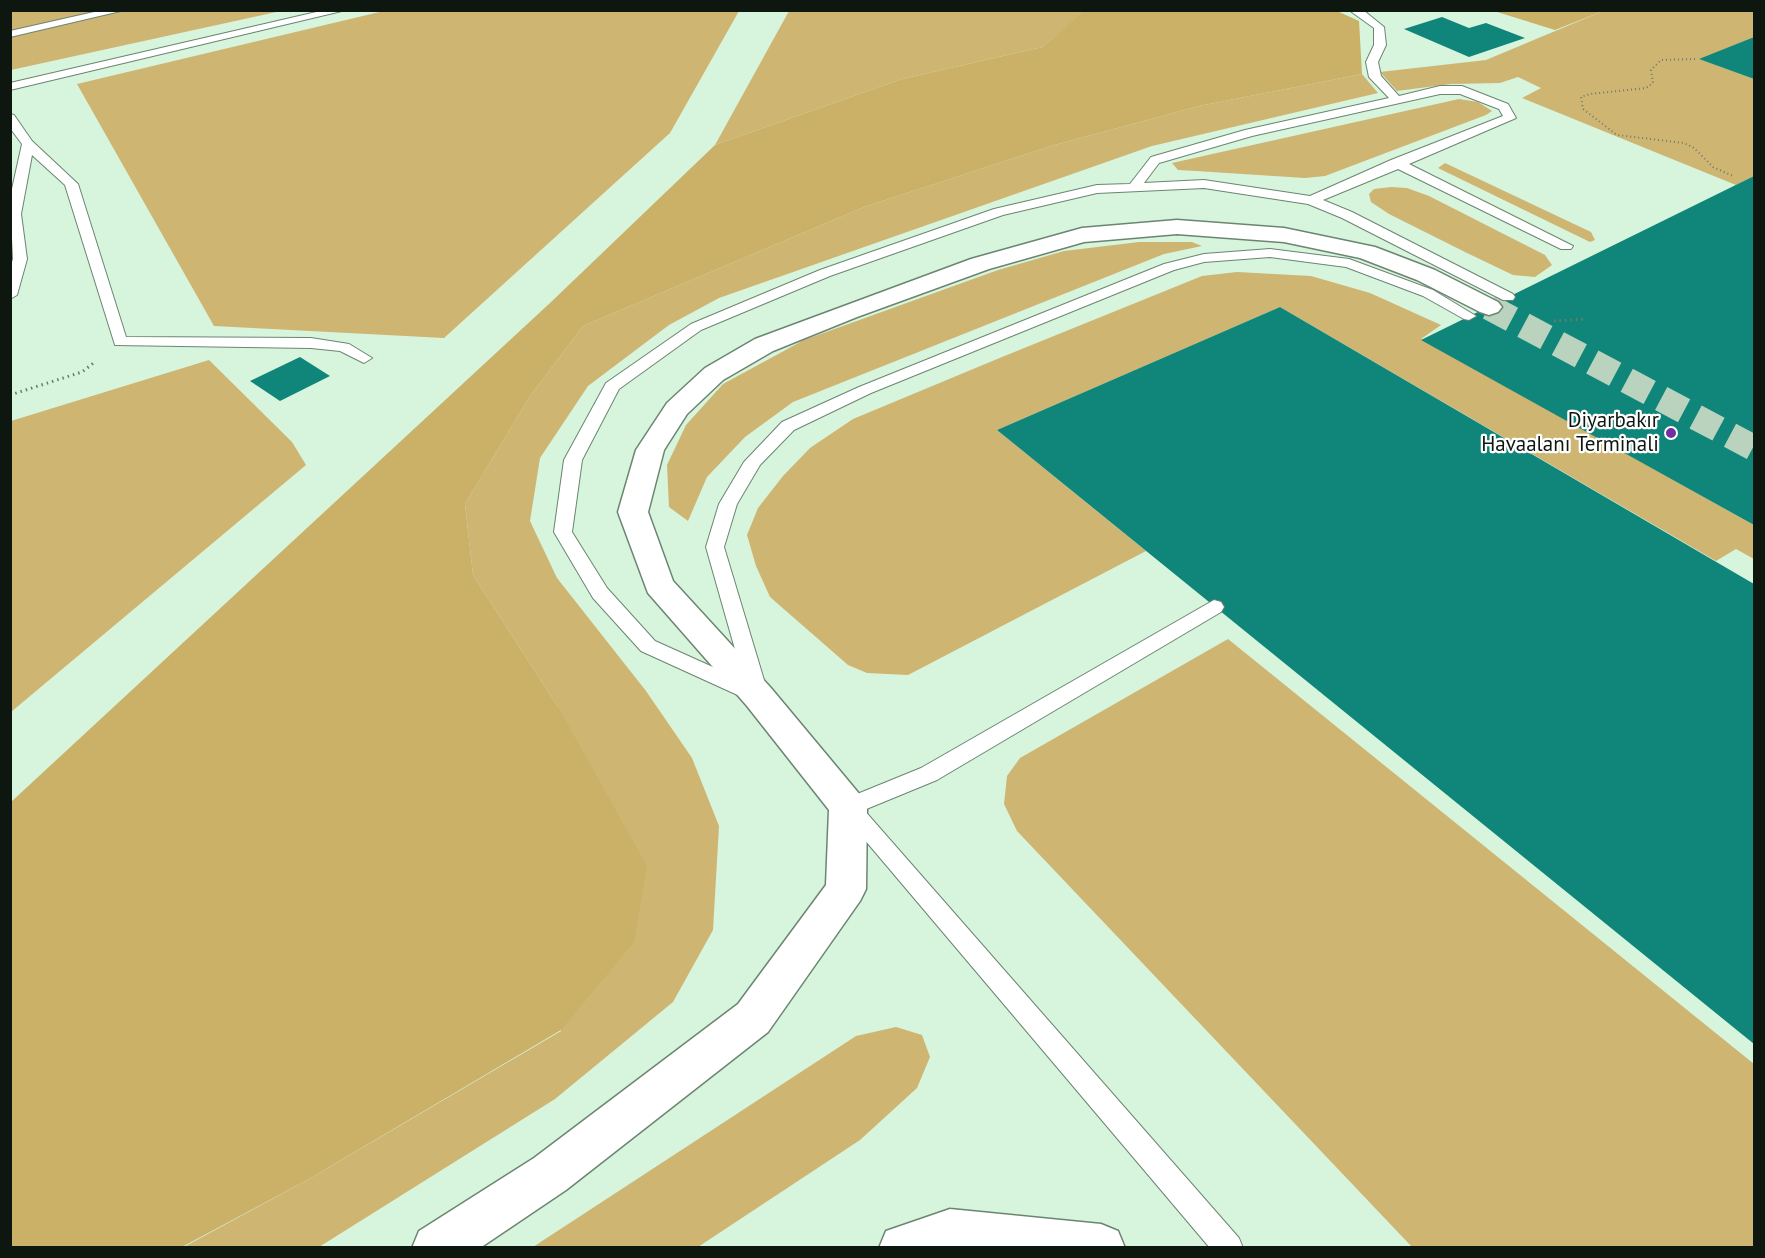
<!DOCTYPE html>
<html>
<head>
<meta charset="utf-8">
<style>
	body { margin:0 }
	#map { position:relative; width:1765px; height:1258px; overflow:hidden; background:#d7f4dd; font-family:"PT Sans",sans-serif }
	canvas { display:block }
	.frame { position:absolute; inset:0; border:12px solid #0d170f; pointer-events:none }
</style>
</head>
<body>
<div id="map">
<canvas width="1765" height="1258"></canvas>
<div class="frame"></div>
</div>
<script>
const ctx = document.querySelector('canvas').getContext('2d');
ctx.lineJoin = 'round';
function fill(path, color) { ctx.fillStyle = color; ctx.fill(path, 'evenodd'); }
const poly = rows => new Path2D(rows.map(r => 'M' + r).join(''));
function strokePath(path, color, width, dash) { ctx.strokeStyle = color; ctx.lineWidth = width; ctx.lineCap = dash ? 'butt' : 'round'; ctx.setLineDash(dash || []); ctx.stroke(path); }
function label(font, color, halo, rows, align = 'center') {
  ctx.font = font + ' "PT Sans",sans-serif'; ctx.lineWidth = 4.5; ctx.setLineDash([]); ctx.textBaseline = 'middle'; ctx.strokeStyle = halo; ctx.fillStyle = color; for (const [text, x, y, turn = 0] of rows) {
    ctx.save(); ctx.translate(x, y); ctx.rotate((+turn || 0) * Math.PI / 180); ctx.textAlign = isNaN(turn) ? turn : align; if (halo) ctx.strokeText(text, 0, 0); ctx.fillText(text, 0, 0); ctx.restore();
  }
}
fill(poly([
	[11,10,281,11,11,70],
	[388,10,739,11,670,133,444,338,214,326,77,84],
	[789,11,1084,11,1084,12,1043,47,902,79,715,145],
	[1603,11,1754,11,1754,37,1700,59,1754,79,1754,176,1736,185,1522,98,1541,88,1518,77,1500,83,1451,84,1397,91,1380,72,1486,60],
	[1362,74,1378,93,1152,146,719,298,669,325,588,386,540,458,530,521,557,578,646,691,692,758,719,826,713,930,673,1002,555,1099,319,1247,182,1248,309,1179,561,1031,558,707,473,575,465,504,530,396,583,326,864,207,1051,146,1199,106],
	[1459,99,1478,102,1492,111,1486,115,1325,176,1305,178,1196,171,1178,170,1172,163],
	[1445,163,1591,232,1595,240,1590,242,1438,168],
	[1391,187,1407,188,1429,196,1545,255,1552,265,1535,277,1513,275,1467,253,1389,214,1371,202,1369,194,1374,189],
	[1139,242,1192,242,1202,246,1164,254,793,402,745,437,707,477,688,521,669,507,667,465,686,425,723,384,804,340,998,270,1064,251],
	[1237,272,1311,276,1370,293,1441,325,1421,339,1754,525,1754,559,1736,549,1716,561,1280,307,997,430,1146,551,908,675,867,673,848,665,770,597,756,566,747,535,758,508,783,476,810,448,853,419,1002,357,1202,276],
	[209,360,292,442,306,465,11,712,11,421],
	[1228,639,1754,1064,1754,1247,1412,1247,1017,831,1004,804,1007,776,1020,758],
	[896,1027,922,1035,930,1057,917,1088,860,1140,698,1247,533,1247,856,1036]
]), '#cfb572');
fill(poly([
	[1337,11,1359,21,1362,74,1199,106,1051,146,864,207,583,326,530,396,465,504,473,575,558,707,647,866,634,942,561,1030,309,1179,182,1247,11,1247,11,802,550,303,715,145,902,79,1043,47,1084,11],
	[1494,11,1603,11,1555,30]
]), '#cbb068');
fill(poly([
	[1442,17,1469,28,1486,23,1525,38,1469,57,1404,29],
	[1754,37,1754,79,1699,59],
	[1754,176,1754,525,1421,340],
	[1280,307,1754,584,1754,1044,997,430],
	[300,357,330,376,280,401,250,381]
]), '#0f8679');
strokePath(poly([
	[1489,307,1754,448]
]), '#b9d3be', 26, [26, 13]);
const service = poly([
	[103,10,125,10,10,37,10,31,103,10],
	[325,10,346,10,10,90,10,83,325,10],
	[1349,10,1363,10,1384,27,1386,45,1378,62,1381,76,1399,96,1440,86,1462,86,1508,104,1516,118,1409,164,1573,246,1571,249,1561,249,1398,169,1323,200,1352,212,1513,294,1515,297,1513,300,1503,300,1342,218,1308,204,1204,188,1097,193,1003,215,830,276,701,330,619,389,582,460,572,532,607,588,655,641,744,681,706,547,719,504,744,462,782,422,859,387,1164,264,1204,254,1270,249,1349,259,1433,290,1476,316,1469,320,1464,319,1423,296,1346,267,1270,257,1204,262,1174,270,871,393,794,430,760,465,737,504,724,547,767,690,764,695,749,700,742,697,641,651,593,598,554,532,564,460,606,383,691,324,820,270,994,209,1097,185,1130,184,1151,157,1245,130,1389,98,1369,77,1366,62,1374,45,1374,28,1349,10],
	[1440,94,1460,94,1499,109,1503,116,1391,160,1310,196,1204,180,1144,183,1159,163,1252,136,1440,94],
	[10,114,14,115,32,141,78,184,126,337,311,338,349,344,372,358,364,363,340,351,311,348,115,345,65,185,32,155,21,214,27,259,17,295,10,299,10,268,13,259,10,198,22,144,10,128,10,114],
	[1214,600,1221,602,1224,607,1221,612,937,780,864,810,1239,1238,1243,1248,1210,1248,837,807,840,801,921,768,1214,600]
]);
const secondary = poly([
	[1177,220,1284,228,1375,247,1435,270,1498,302,1502,307,1498,312,1489,315,1480,312,1417,280,1360,258,1284,242,1177,234,1084,242,989,269,857,317,773,351,723,380,687,414,664,450,648,512,673,581,771,688,861,796,867,807,866,889,860,901,768,1032,566,1190,480,1248,412,1248,419,1231,534,1158,738,1004,826,885,829,810,747,706,648,593,618,512,636,450,667,403,705,368,755,339,971,259,1082,228,1177,220],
	[950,1209,1101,1224,1118,1231,1125,1248,879,1248,886,1231,950,1209]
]);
strokePath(service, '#6b8571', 2);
strokePath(secondary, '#6b8571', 3);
strokePath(poly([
	[1695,59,1661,60,1651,70,1653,83,1646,88,1590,94,1581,97,1583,109,1617,135,1684,143,1694,148,1713,167,1733,176]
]), '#6a7c6d', 2, [1, 3]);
strokePath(poly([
	[1554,321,1586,319],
	[10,395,82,372,96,361]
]), '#6a7c6d', 3, [1.5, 4]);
fill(service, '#fff');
fill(secondary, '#fff');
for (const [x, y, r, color] of [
	[1671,433,6,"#732ea2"]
]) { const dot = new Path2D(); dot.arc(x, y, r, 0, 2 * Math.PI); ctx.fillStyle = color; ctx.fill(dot); strokePath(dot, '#fff', 2); }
label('21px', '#0d170f', '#fff', [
	["Diyarbakır",1659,421],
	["Havaalanı Terminali",1659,445]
], 'right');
</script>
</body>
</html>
